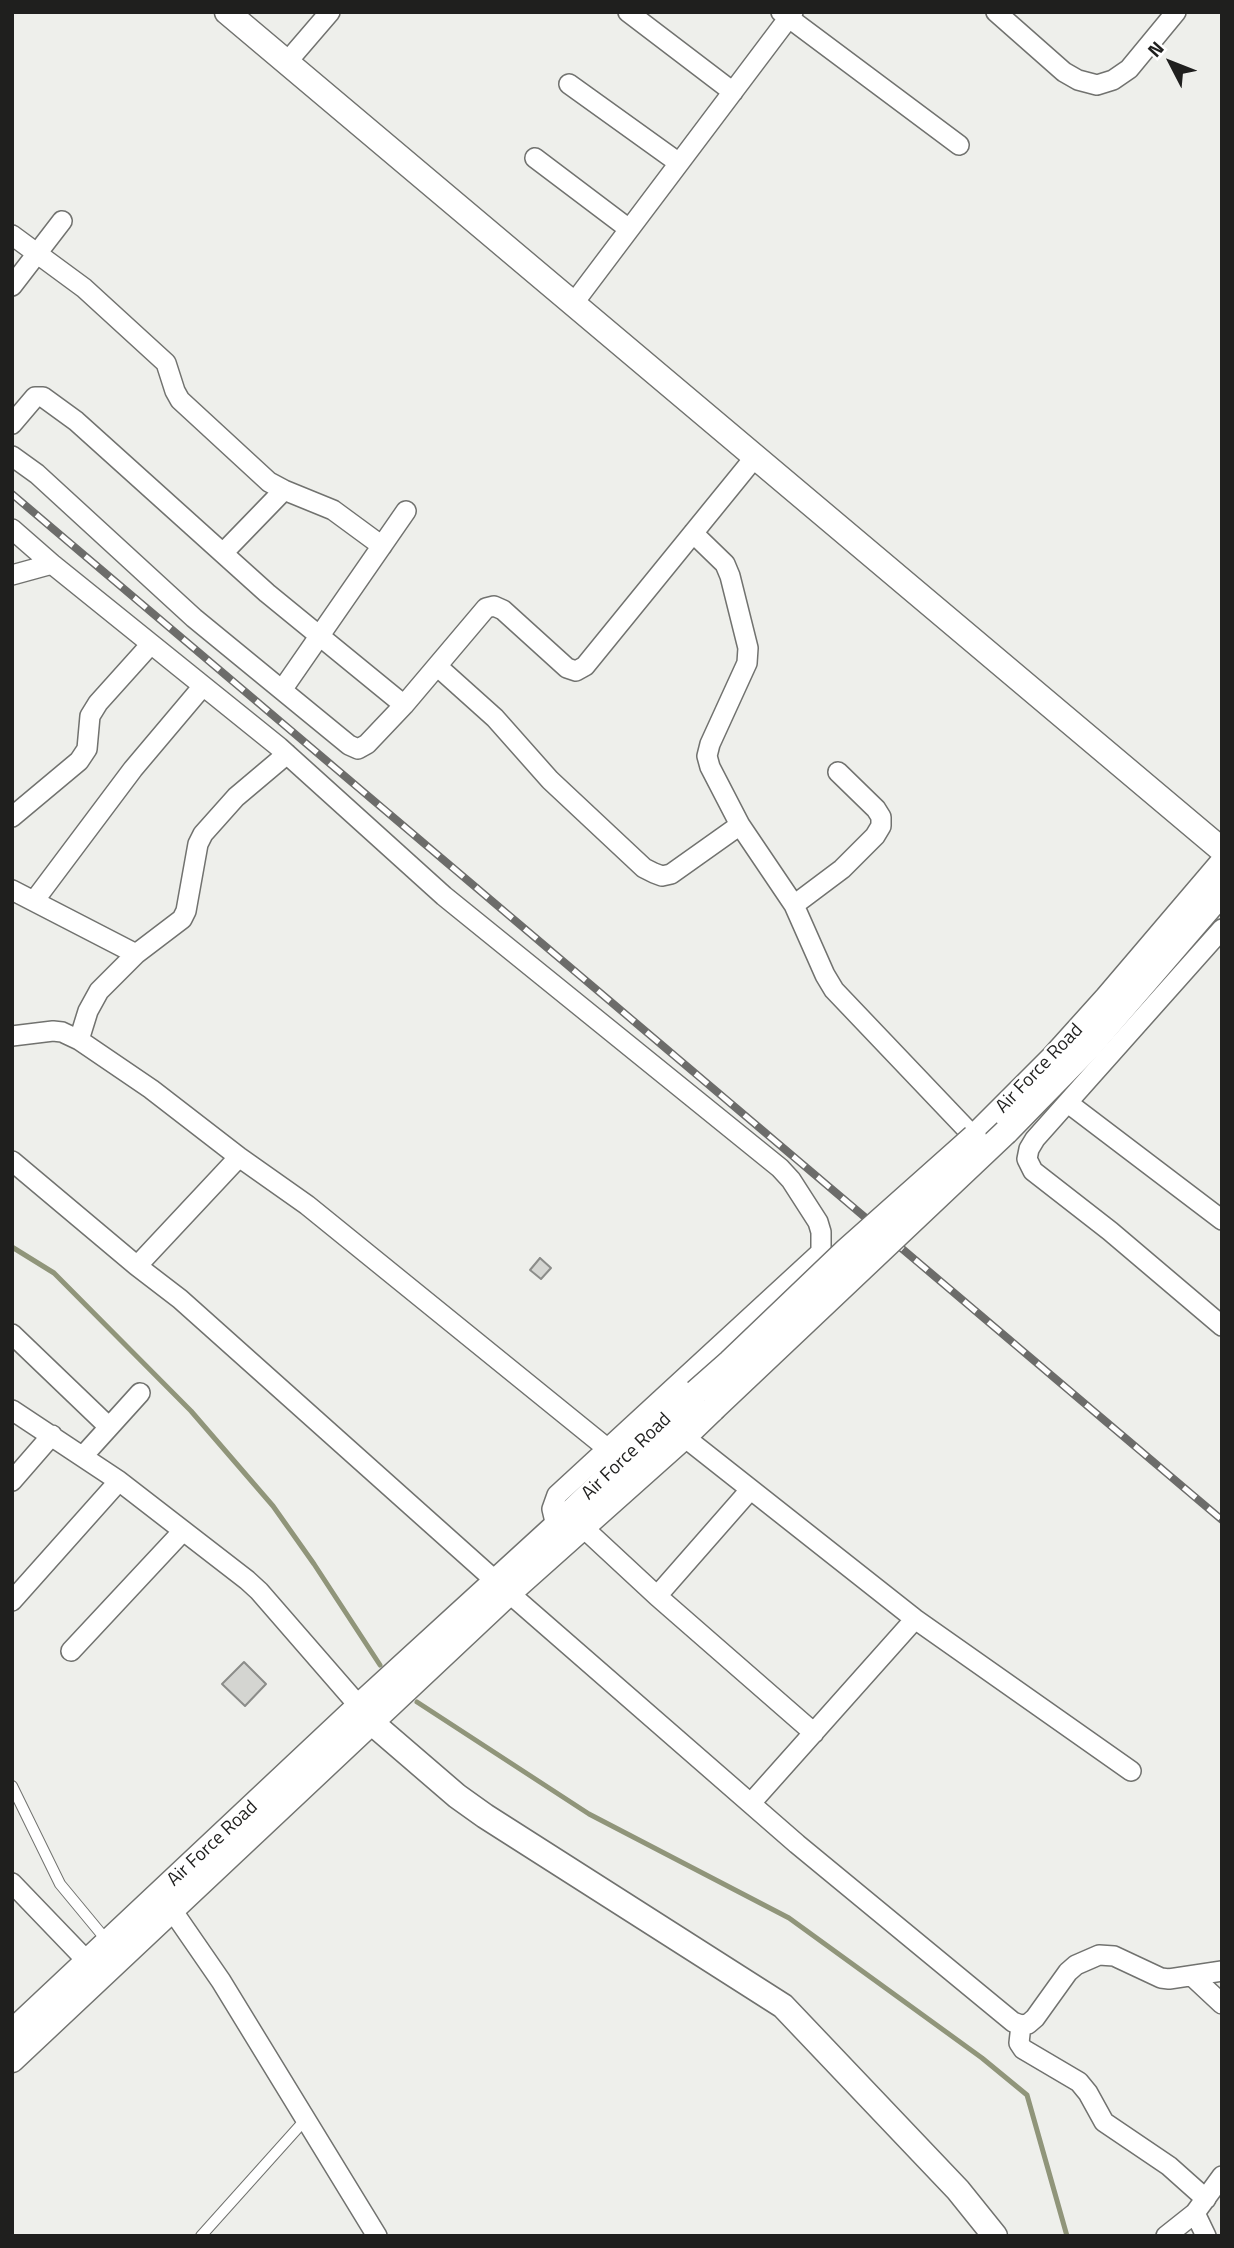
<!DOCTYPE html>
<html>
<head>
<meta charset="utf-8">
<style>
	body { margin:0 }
	#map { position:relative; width:1234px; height:2248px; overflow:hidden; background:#eeefeb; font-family:"Titillium Web",sans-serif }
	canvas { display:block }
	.frame { position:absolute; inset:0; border:14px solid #1f1f1e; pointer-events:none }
	.north { position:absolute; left:1136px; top:28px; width:70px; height:70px; -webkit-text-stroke:5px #fff; paint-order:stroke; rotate:312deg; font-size:19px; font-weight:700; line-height:28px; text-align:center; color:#1f1f1e }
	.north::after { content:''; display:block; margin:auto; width:24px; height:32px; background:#1f1f1e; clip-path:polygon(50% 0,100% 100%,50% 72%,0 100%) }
</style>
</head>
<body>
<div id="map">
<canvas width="1234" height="2248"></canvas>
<div class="frame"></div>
<div class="north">N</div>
</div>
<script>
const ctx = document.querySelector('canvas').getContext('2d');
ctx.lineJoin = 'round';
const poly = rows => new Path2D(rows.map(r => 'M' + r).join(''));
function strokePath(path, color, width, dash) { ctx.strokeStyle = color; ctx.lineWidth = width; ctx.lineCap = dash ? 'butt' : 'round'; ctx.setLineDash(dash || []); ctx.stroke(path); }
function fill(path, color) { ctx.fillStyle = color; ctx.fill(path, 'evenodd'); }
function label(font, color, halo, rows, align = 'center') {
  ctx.font = font + ' "Titillium Web",sans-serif'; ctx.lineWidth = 5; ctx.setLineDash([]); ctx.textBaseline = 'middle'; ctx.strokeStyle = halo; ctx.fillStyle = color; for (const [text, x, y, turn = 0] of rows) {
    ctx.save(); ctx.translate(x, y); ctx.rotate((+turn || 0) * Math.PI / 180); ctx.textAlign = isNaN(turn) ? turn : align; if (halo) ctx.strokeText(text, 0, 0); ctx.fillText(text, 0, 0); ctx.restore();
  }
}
strokePath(poly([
	[12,1247,54,1273,191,1411,273,1506,314,1564,380,1665],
	[417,1702,589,1814,789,1918,982,2058,1027,2095,1067,2236]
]), '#90957a', 5);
const building = poly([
	[540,1258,551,1268,541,1279,530,1270,540,1258],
	[244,1662,266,1684,245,1706,222,1684,244,1662]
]);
fill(building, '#d4d5d1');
strokePath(building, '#8b8c89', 2);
const service = poly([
	[12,1786,60,1884,108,1942],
	[201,2236,305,2120]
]);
const minor = poly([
	[628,12,733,92],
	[781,12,959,145],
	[996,12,1064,72,1078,80,1097,85,1113,80,1129,69,1176,12],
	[287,62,330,12],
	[569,84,679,163],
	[535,158,629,229],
	[12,235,84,288,166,363,175,391,180,400,269,482,284,490,333,510,382,546],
	[12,286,62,221],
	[573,304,793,12],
	[12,424,35,397,43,397,76,421,267,593,404,705],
	[12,456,37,474,194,618,349,745,358,749,367,744,404,705,486,608,494,606,503,610,567,668,576,671,585,666,755,457],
	[12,529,52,564,279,747,444,896,780,1168,791,1180,818,1222,821,1232,821,1275],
	[693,533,725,564,730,576,748,648,747,663,710,744,707,756,710,767,740,825,794,905,825,975,834,990,974,1137],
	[223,553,284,490],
	[12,575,52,564],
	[437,666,495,718,550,780,644,868,654,873,662,876,671,874,740,825],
	[282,690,406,511],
	[12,817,79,761,87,749,90,716,98,703,151,644],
	[12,890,136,954],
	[34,901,133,769,203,686],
	[794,905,842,869,875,836,881,826,881,817,876,809,838,772],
	[1222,929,1035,1139,1029,1149,1027,1159,1033,1171,1110,1231,1222,1326],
	[12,1036,53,1031,62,1032,79,1040,151,1089,239,1157,307,1205,608,1449],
	[79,1040,88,1011,99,991,136,954,182,919,186,911,198,844,203,834,236,797,287,754],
	[1068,1103,1222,1220],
	[12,1161,137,1266,180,1299,509,1593,797,1844,1013,2022,1021,2025,1028,2024,1035,2018,1068,1972,1076,1965,1099,1955,1114,1956,1161,1978,1169,1979,1222,1971],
	[137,1266,239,1157],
	[12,1334,109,1427],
	[12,1410,119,1481,247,1580,259,1591,359,1706],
	[673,1428,915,1619,1131,1771],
	[83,1456,140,1393],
	[12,1481,52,1435],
	[574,1519,657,1596,814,1733],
	[556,1526,552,1509,557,1495,822,1251],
	[657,1596,750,1490],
	[12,1601,119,1481],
	[71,1651,183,1531],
	[751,1803,915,1619],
	[12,1883,87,1961],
	[172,1910,221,1981,377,2236],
	[1192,1976,1222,2004],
	[1021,2025,1019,2043,1023,2049,1079,2082,1088,2093,1104,2122,1169,2166,1206,2199],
	[1195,2213,1206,2236],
	[1166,2236,1195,2213,1222,2176]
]);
const tertiary = poly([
	[227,12,1222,850],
	[1006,1132,1091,1045,1222,893],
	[974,1137,1053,1058,1107,998,1222,863],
	[371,1722,457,1796,485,1816,783,2006,958,2190,995,2236],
	[12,2032,359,1706,569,1514,696,1392],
	[12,2060,509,1593,684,1437,713,1409]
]);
strokePath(service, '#71726f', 12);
strokePath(minor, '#71726f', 22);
strokePath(tertiary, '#71726f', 27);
strokePath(service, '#fff', 10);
strokePath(minor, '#fff', 19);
strokePath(tertiary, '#fff', 24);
const rail = poly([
	[12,494,1222,1520]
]);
strokePath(rail, '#6c6c6a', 8);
strokePath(rail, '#fff', 5, [16]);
const tertiaryBridge = poly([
	[696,1392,730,1362,847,1250,974,1137],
	[713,1409,1006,1132]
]);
strokePath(tertiaryBridge, '#71726f', 27, []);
strokePath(tertiaryBridge, '#fff', 24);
label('19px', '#1f1f1e', '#fff', [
	["Air Force Road",1040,1069,-46],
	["Air Force Road",627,1457,-44],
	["Air Force Road",213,1844,-43]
]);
</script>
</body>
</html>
